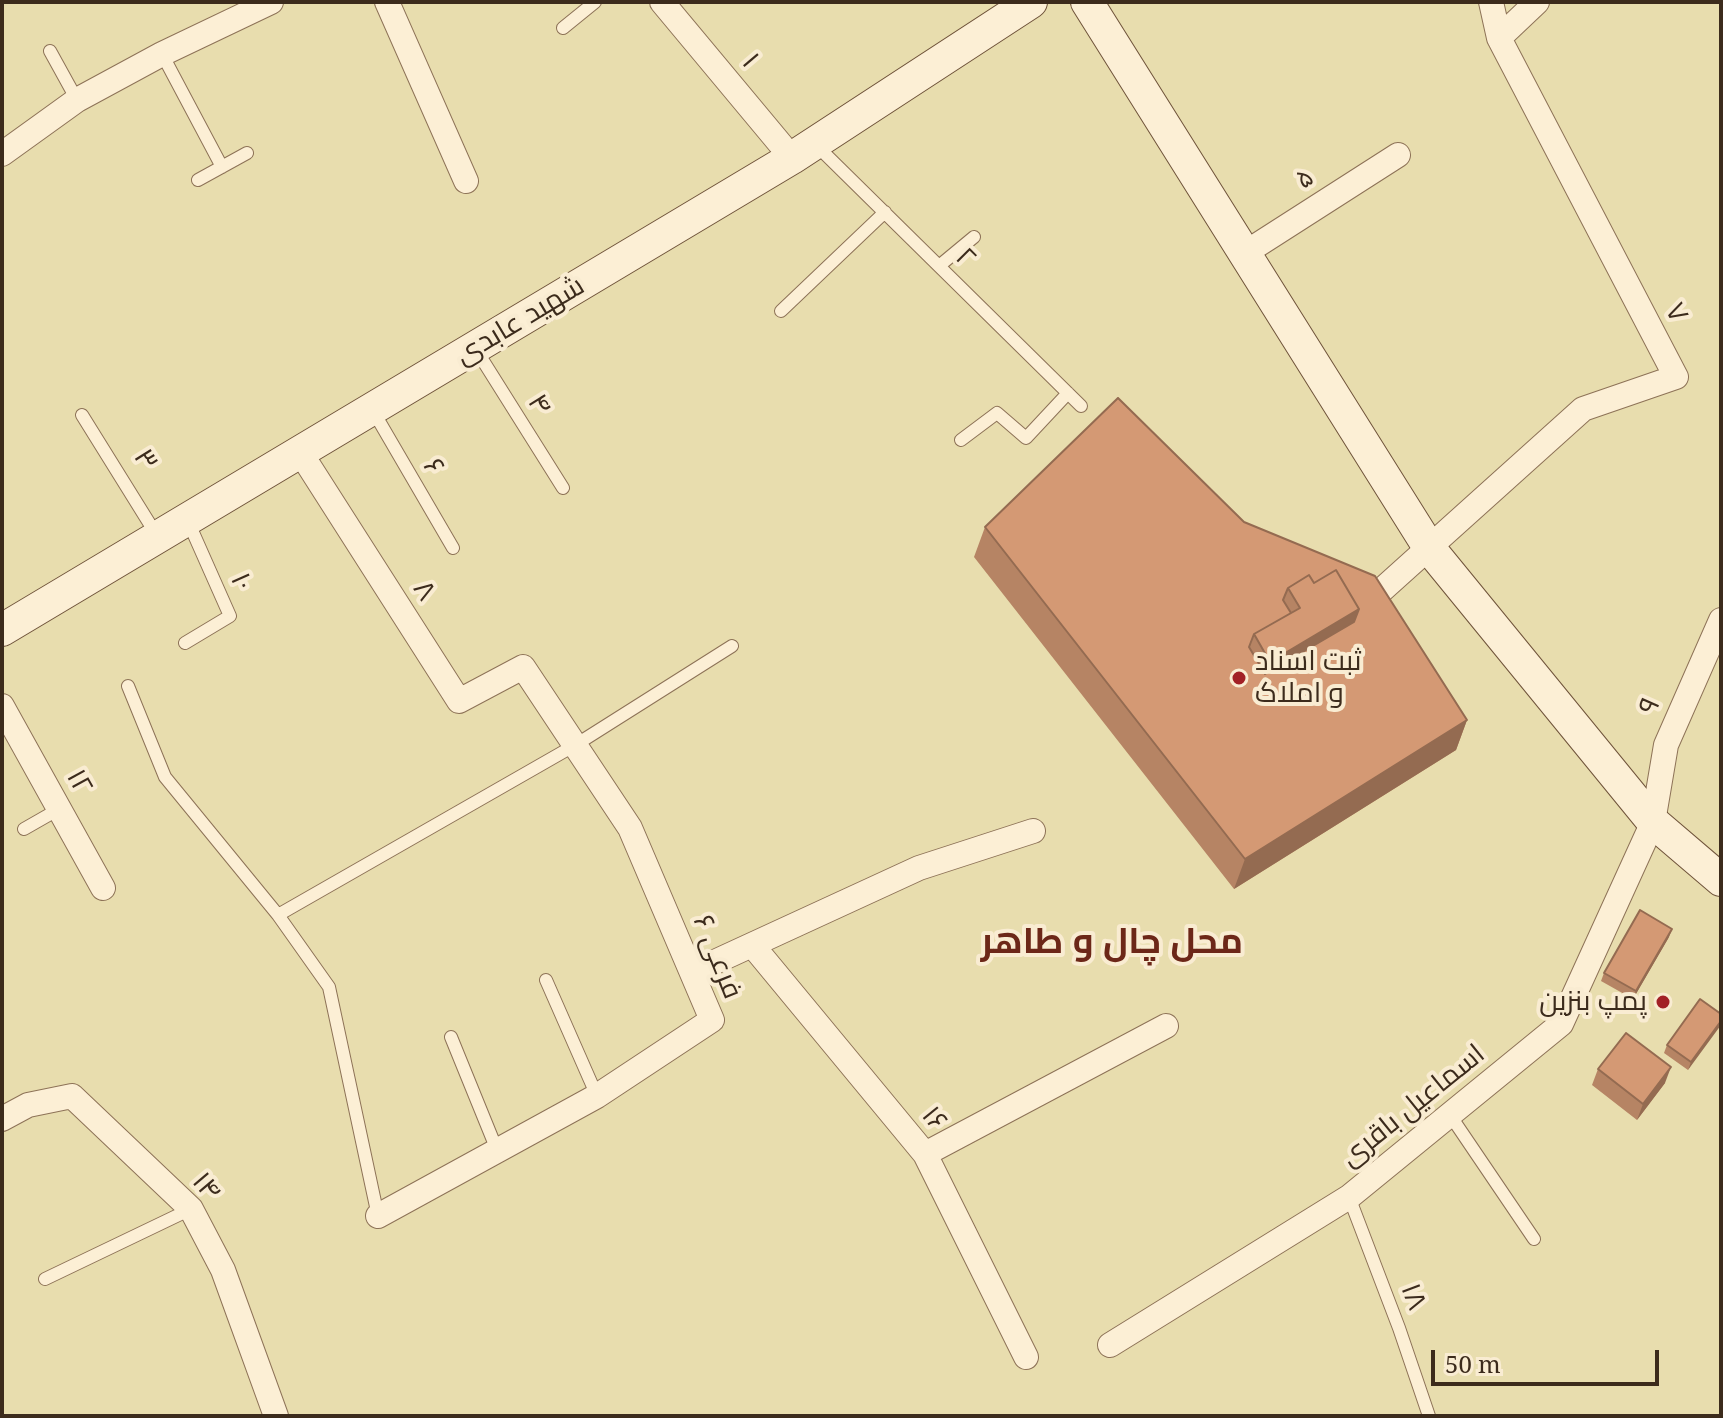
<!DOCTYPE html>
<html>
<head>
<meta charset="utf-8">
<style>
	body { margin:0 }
	#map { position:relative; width:1723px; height:1418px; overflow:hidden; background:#f2e2c1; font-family:"Noto Serif",serif }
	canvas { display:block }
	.frame { position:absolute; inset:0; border:4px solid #3c2b1c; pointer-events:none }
	.scale { position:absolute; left:1431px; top:1350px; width:228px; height:36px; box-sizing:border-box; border:4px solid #3c2b1c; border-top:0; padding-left:10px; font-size:24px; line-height:28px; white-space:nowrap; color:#3c2b1c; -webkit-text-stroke:6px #f9ecd2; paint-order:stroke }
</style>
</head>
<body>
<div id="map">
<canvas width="1723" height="1418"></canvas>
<div class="frame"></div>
<div class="scale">50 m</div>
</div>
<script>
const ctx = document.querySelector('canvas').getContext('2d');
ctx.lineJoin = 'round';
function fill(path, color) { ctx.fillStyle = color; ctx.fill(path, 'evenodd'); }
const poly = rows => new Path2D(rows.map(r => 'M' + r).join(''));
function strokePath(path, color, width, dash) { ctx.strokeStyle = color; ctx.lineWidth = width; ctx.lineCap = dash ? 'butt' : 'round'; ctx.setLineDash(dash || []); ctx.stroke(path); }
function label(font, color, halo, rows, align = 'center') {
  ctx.font = font + ' "Noto Serif",Cairo,serif'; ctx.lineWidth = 8; ctx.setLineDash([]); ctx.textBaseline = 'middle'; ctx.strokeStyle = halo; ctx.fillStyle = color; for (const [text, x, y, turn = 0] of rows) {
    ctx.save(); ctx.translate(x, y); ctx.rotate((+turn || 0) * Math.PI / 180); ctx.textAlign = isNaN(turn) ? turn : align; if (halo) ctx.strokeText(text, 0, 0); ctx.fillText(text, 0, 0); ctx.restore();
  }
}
fill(poly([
	[2,2,1721,2,1721,1416,2,1416]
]), '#e8ddae');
const lane = poly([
	[563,28,595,2],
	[50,51,77,100],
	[162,54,222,167],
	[815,144,1081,406],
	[198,180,247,153],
	[939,266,974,237],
	[781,311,885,212],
	[475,348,563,488],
	[372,409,453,548],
	[82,415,156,534],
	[961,440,997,413,1026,438,1068,393],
	[185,643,230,616,187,519],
	[128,686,165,777,278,915,329,987,378,1216],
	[24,829,59,809],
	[278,915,577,744,732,646],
	[546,980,597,1096],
	[451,1037,497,1150],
	[1450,1115,1534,1239],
	[1349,1197,1399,1328,1429,1416],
	[45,1279,191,1209]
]);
const street = poly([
	[387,2,466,181],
	[662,2,792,158],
	[1499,38,1537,2],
	[2,154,77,100,162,54,271,2],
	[1245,253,1398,155],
	[300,452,459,701,523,667,630,828,712,1020,597,1096,378,1216],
	[1364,606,1583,409,1676,377,1499,38,1491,2],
	[2,706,103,888],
	[753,946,925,1154,1026,1357],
	[693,972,919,868,1033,831],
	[2,1119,28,1105,72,1096,191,1209,223,1270,276,1416],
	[925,1154,1166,1026],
	[1110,1345,1349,1197,1561,1024,1653,822,1666,745,1721,620]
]);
const secondary = poly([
	[1087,2,1430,549,1653,822,1721,880],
	[2,630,792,158,1031,2]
]);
strokePath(lane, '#8d7257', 14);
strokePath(street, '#8d7257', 26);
strokePath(secondary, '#6f533a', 34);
strokePath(lane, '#fcefd5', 12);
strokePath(street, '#fcefd5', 24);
strokePath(secondary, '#fcefd5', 32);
fill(poly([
	[1244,522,1467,720,1456,750,1234,889,974,557,985,527],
	[1669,937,1633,999,1601,981,1604,973],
	[1721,1014,1688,1070,1664,1053,1667,1045],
	[1598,1069,1665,1083,1637,1120,1592,1085]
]), '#b68464');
fill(poly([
	[1359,609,1343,652,1254,704,1270,662],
	[1467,720,1456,750,1234,889,1245,859],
	[1672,929,1669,937,1633,999,1636,991],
	[1721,1021,1721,1025,1688,1070,1691,1062],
	[1671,1067,1665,1083,1637,1120,1643,1104]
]), '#946b51');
const building = poly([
	[1118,398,1244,522,1375,576,1467,720,1245,859,985,527,1118,398],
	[1336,570,1359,609,1354,622,1265,674,1249,647,1254,634,1291,613,1283,600,1288,588,1309,575,1314,583,1336,570],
	[1336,570,1359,609,1270,662,1254,634,1300,608,1288,588,1309,575,1314,583,1336,570],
	[1640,910,1672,929,1636,991,1604,973,1640,910],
	[1700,999,1721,1014,1721,1021,1691,1062,1667,1045,1700,999],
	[1626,1033,1671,1067,1643,1104,1598,1069,1626,1033]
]);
fill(building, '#d49974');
strokePath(building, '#946b51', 2);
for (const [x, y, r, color] of [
	[1239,678,8,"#a22126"],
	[1663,1002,8,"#a22126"]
]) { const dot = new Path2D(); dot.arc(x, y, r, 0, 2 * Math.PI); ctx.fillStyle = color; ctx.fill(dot); strokePath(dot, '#f9ecd2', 3); }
label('28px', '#3c2b1c', '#f9ecd2', [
	["۱",750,61,50],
	["۵",1305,179,-33],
	["۲",965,258,45],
	["۷",1676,313,62],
	["شهید عابدی",520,321,-31],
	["۴",539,405,58],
	["۳",145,460,58],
	["۶",433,467,60],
	["۱۰",241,582,66],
	["۸",424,591,57],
	["۹",1650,706,-66],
	["۱۲",79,782,61],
	["فرعی ۶",717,957,68],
	["اسماعیل باقری",1413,1106,-39],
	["۱۶",934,1119,51],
	["۱۴",206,1187,50],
	["۱۸",1413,1297,69]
]);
label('28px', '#3c2b1c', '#f9ecd2', [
	["ثبت اسناد",1255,662],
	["و املاک",1255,694],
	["پمپ بنزین",1647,1002,"right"]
], 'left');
label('bold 36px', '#6c2718', '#f9ecd2', [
	["محل چال و طاهر",1112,943]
]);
</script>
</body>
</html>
